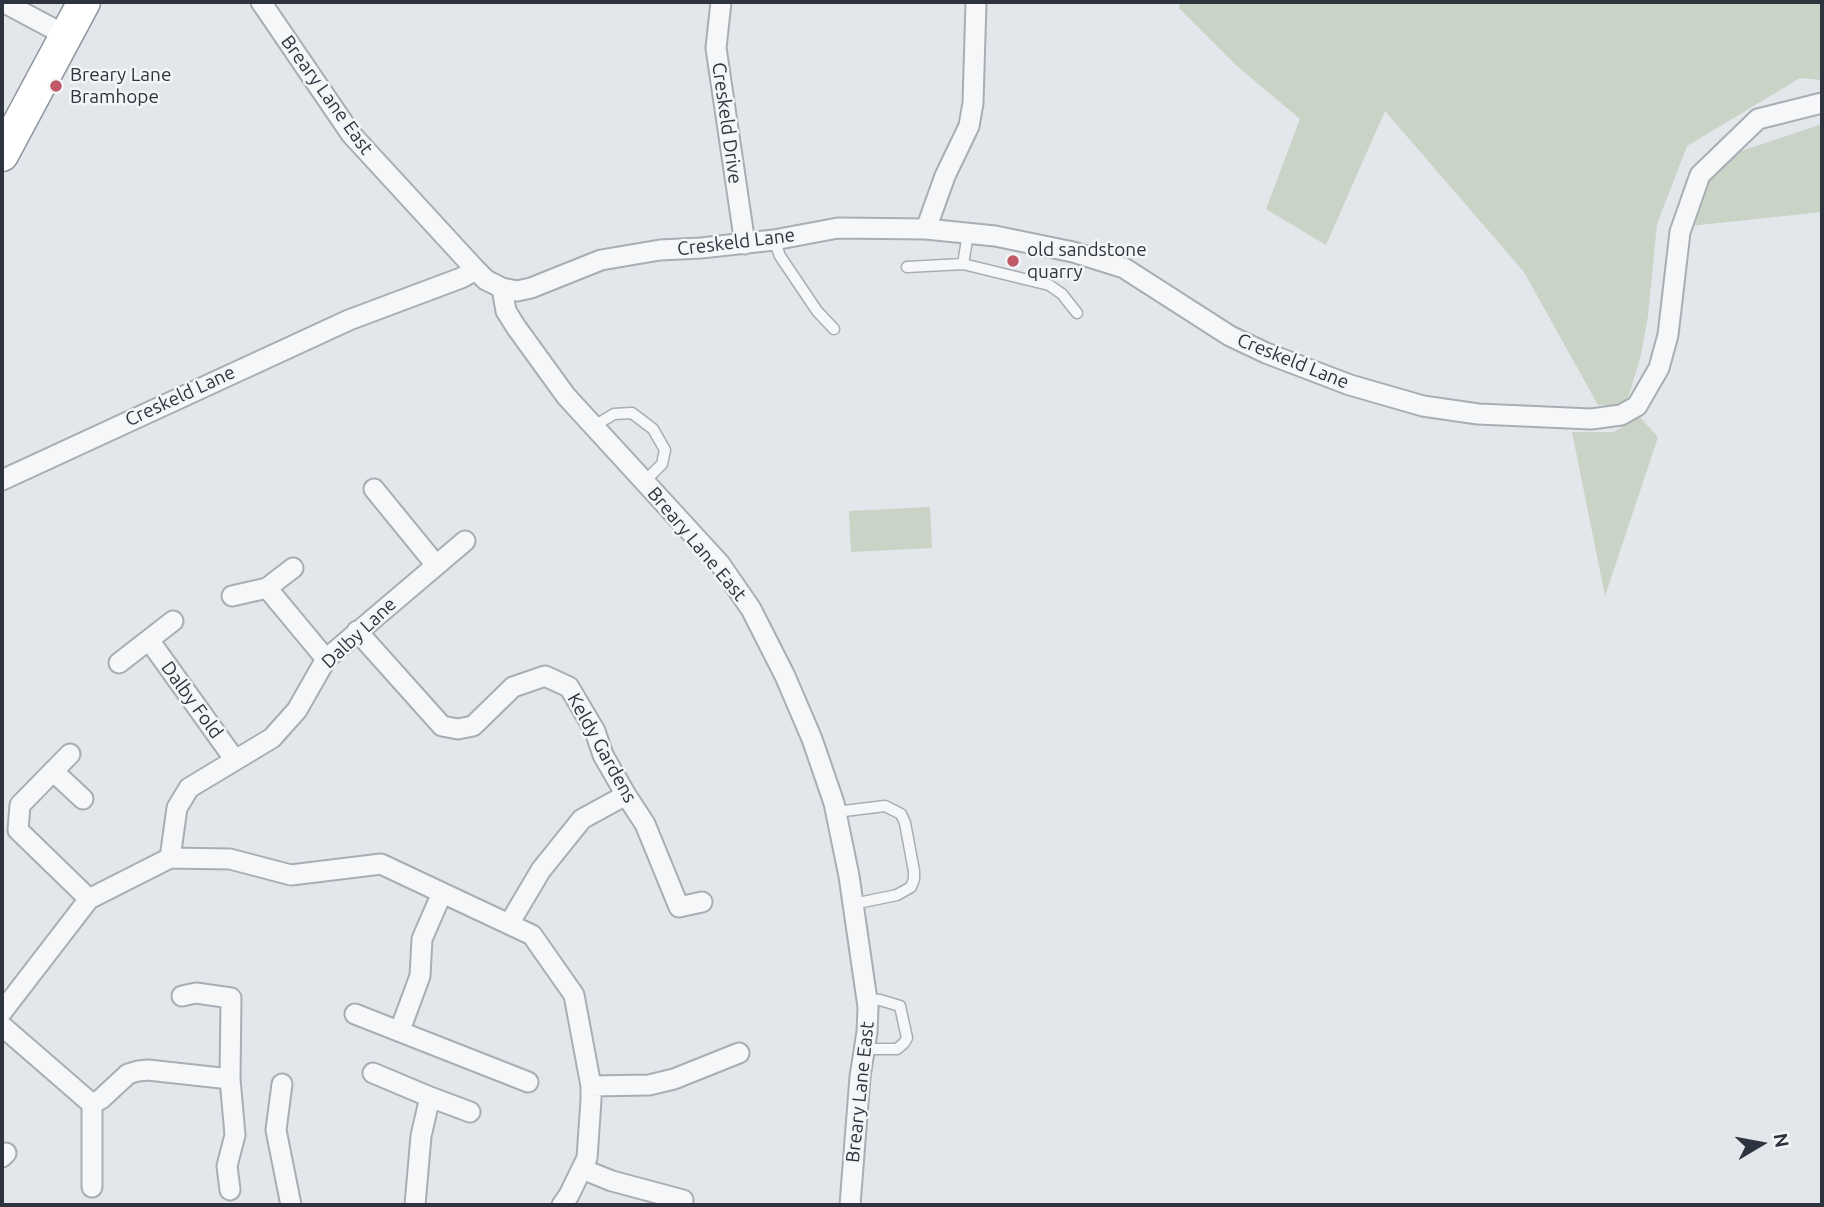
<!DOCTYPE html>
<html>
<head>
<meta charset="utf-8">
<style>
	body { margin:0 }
	#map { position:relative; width:1824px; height:1207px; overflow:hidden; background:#e3e6ea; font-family:Ubuntu,sans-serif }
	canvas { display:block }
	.frame { position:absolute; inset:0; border:4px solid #2d3440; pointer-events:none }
	.north { position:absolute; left:1726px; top:1109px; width:70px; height:70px; -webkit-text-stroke:5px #f3f5f7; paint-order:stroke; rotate:80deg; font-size:19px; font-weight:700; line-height:28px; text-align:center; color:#2d3440 }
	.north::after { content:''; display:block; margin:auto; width:24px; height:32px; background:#2d3440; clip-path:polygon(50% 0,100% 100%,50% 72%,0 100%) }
</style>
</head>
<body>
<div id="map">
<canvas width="1824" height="1207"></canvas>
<div class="frame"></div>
<div class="north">N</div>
</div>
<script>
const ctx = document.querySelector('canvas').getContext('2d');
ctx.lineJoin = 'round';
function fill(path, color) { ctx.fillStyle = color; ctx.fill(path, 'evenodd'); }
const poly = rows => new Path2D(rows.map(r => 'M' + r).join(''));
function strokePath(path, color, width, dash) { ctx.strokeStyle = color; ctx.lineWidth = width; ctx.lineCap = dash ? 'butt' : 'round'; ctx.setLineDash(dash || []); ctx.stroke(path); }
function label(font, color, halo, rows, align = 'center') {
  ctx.font = font + ' Ubuntu,sans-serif'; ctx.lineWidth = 5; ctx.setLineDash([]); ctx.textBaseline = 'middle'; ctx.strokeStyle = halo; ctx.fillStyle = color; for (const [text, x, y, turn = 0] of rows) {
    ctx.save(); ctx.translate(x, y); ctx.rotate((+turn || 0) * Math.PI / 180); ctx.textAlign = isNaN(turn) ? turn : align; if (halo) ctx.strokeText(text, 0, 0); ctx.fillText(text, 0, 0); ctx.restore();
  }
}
fill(poly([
	[1180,2,1822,2,1822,80,1800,78,1687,146,1657,224,1648,316,1641,355,1626,405,1598,405,1524,272,1385,111,1326,245,1266,209,1300,119,1237,66,1179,8],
	[1822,124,1822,212,1690,226,1707,178,1732,154],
	[1639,416,1658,437,1605,596,1572,432,1614,432],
	[930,507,932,548,851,552,849,511]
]), '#c9d3c6');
const service = poly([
	[774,240,780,256,817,311,834,329],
	[963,264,968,234],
	[907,267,963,264,1049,285,1062,294,1077,313],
	[594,426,614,414,632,413,653,429,665,450,662,464,645,481],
	[836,812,885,806,901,814,905,823,914,871,914,879,911,887,897,895,853,904],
	[864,1049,897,1049,904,1043,907,1038,900,1006,880,1000,867,999]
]);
const minor = poly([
	[3,2,65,35],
	[261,2,351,134,476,270,486,280,502,288,517,291,531,288,601,260,660,250,701,248,774,240,838,228,926,229,995,236,1073,252,1124,268,1230,336,1266,353,1350,385,1423,406,1478,414,1591,419,1621,415,1637,406,1659,368,1668,335,1680,232,1700,175,1758,119,1822,103],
	[721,2,716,48,745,244],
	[926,229,945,176,969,126,973,103,976,2],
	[502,288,506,311,516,327,566,396,720,564,751,609,785,676,812,739,834,803,849,876,868,1007,867,1032,860,1077,850,1205],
	[2,480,349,320,461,278,476,270],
	[374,489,436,565],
	[293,568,267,588,326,659],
	[232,596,267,588],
	[357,631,442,726,458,729,473,726,513,687,545,676,569,687,595,731,603,755,626,795,645,824,679,907,702,902],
	[149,640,235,760],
	[119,663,173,621],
	[70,754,20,805,18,830,89,899],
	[53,771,83,799],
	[170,858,177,808,189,788,272,738,297,710,326,659,465,541],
	[509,924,541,870,582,819,626,795],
	[182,996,196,993,231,998,230,1079,235,1135,227,1166,230,1190],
	[2,1012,89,899,170,858,230,859,291,875,381,864,532,935,574,995,591,1086,591,1100,587,1158,569,1195,562,1205],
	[355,1014,528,1082],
	[2,1026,92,1104,101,1099,128,1074,138,1071,148,1070,230,1079],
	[400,1030,420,976,422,939,442,893],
	[373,1073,430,1097,421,1136,415,1205],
	[282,1084,276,1130,291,1205],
	[591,1086,649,1085,674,1079,739,1053],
	[430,1097,470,1112],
	[2,1157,6,1153],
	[582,1169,612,1181,683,1200],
	[92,1187,92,1104]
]);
const trunk = poly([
	[2,155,84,2]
]);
strokePath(service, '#a9adb4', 13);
strokePath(minor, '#a9adb4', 23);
strokePath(trunk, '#8c949f', 35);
strokePath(service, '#f6f7f9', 10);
strokePath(minor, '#f6f7f9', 19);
strokePath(trunk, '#fff', 32);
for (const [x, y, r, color] of [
	[56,86,7,"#c05867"],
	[1013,261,7,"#c05867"]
]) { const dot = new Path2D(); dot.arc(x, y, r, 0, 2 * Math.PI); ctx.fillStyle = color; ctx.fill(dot); strokePath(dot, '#f3f5f7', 2.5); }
label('19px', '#2d3440', '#f3f5f7', [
	["Breary Lane",70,75],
	["Bramhope",70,97],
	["old sandstone",1027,250],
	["quarry",1027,272]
], 'left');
label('19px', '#2d3440', '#f3f5f7', [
	["Breary Lane East",327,95,54],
	["Creskeld Drive",727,123,82],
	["Creskeld Lane",736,242,-7],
	["Creskeld Lane",1293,361,22],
	["Creskeld Lane",180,396,-25],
	["Breary Lane East",697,544,50],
	["Dalby Lane",359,633,-43],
	["Dalby Fold",192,700,54],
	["Keldy Gardens",602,748,61],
	["Breary Lane East",860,1092,-84]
]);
</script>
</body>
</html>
